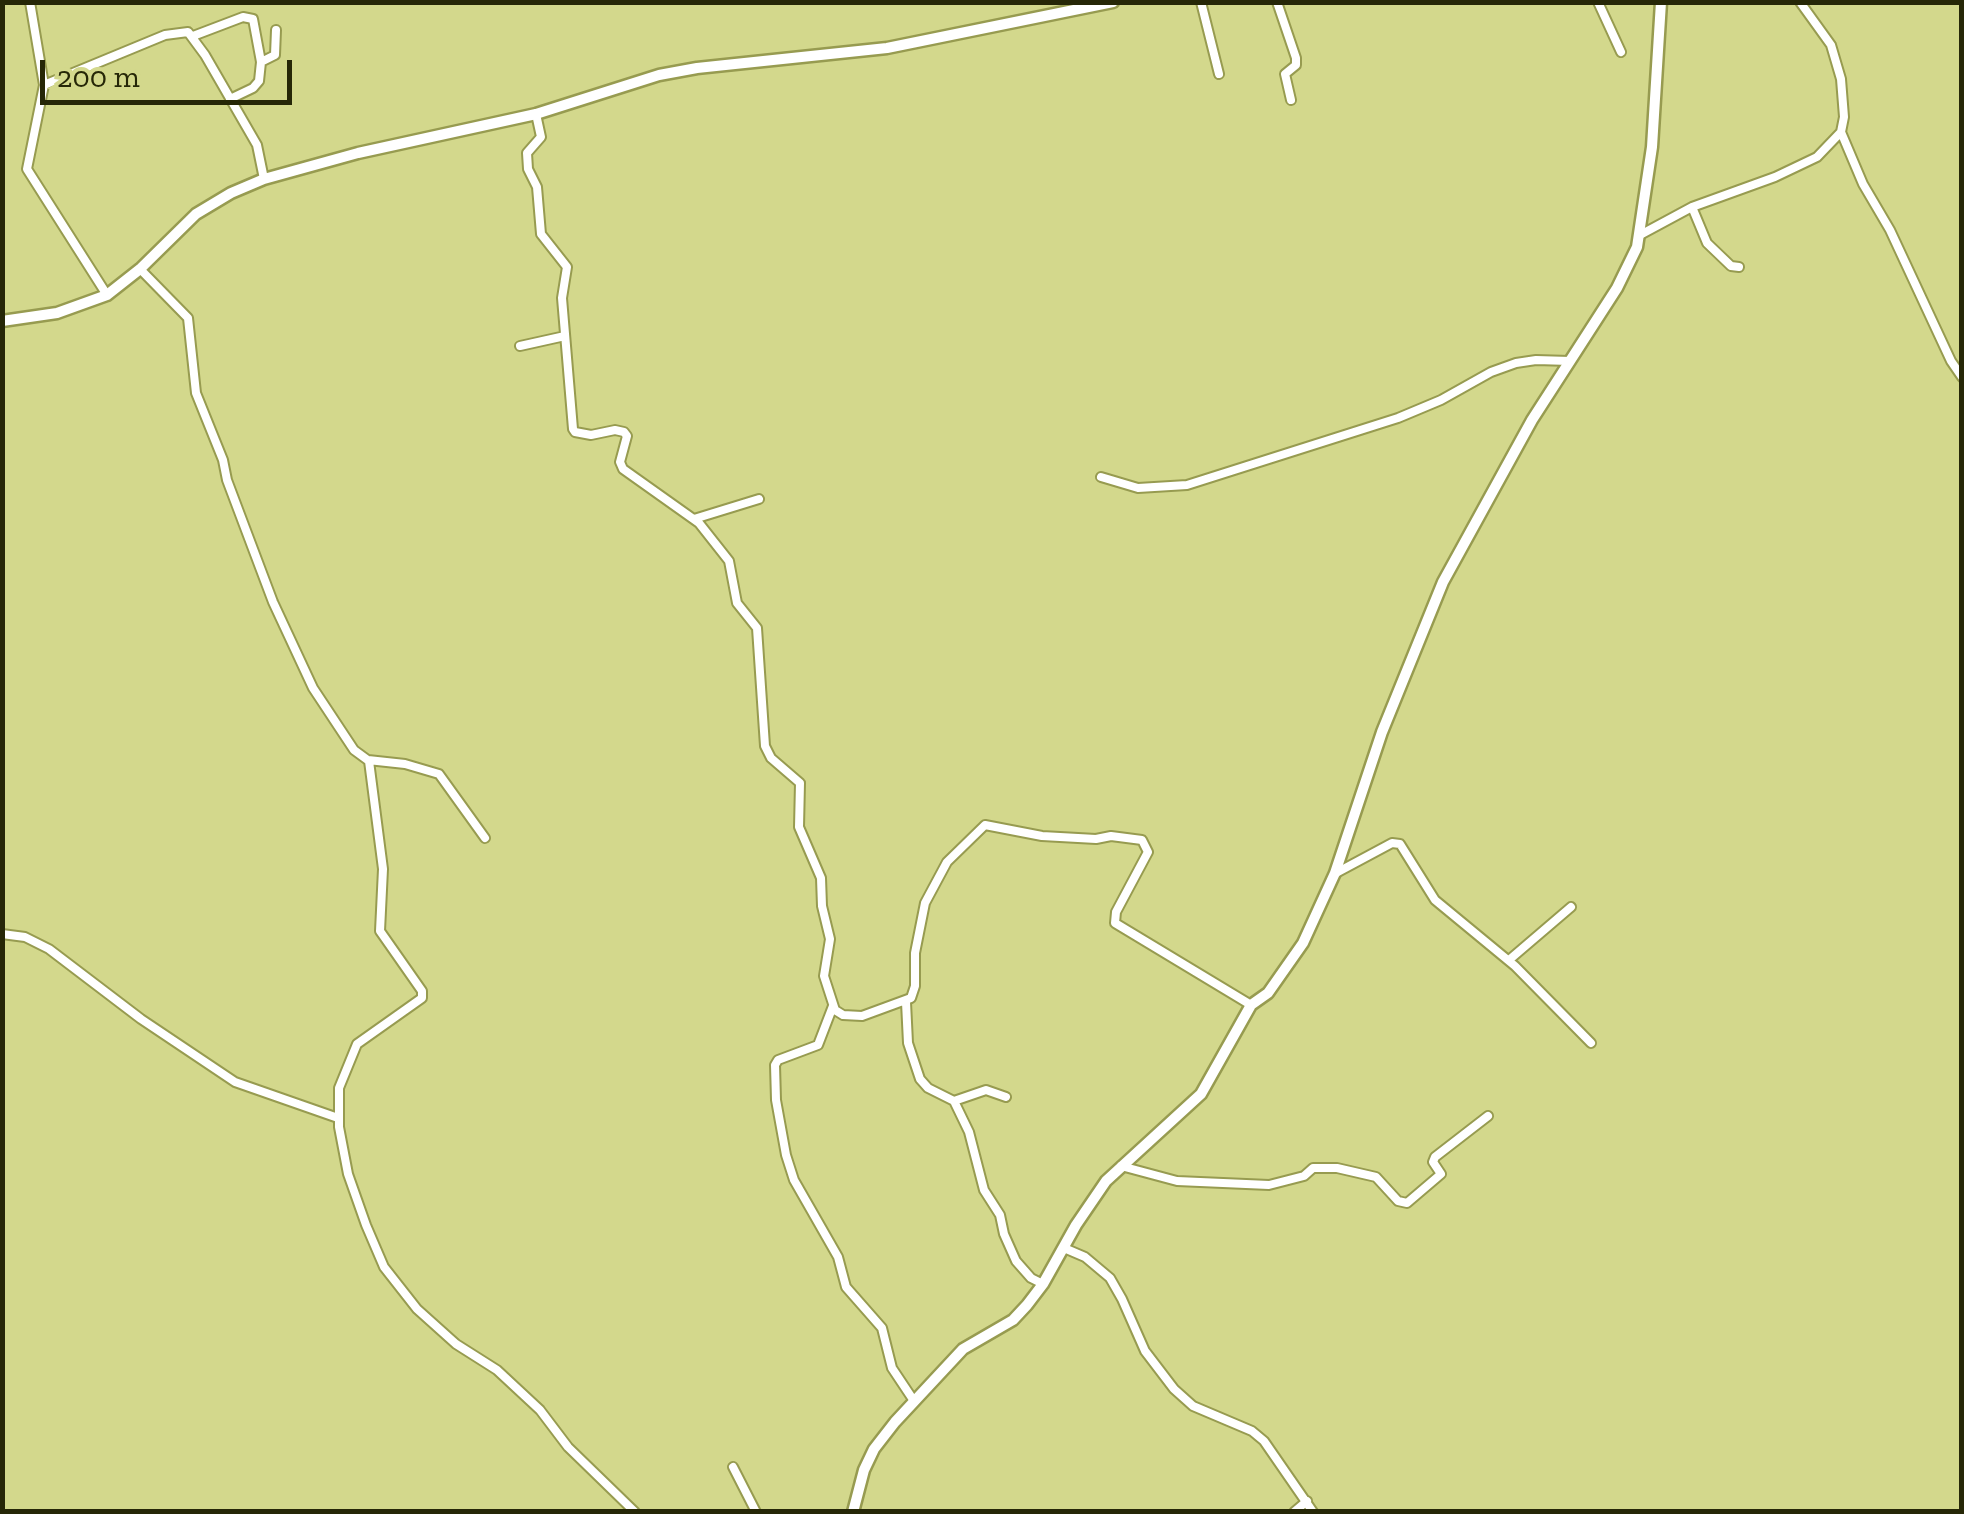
<!DOCTYPE html>
<html>
<head>
<meta charset="utf-8">
<style>
	body { margin:0 }
	#map { position:relative; width:1964px; height:1514px; overflow:hidden; background:#d3d88c; font-family:"Zilla Slab",serif }
	canvas { display:block }
	.frame { position:absolute; inset:0; border:5px solid #262707; pointer-events:none }
	.scale { position:absolute; left:40px; top:60px; width:252px; height:45px; box-sizing:border-box; border:5px solid #262707; border-top:0; padding-left:12px; font-size:30px; line-height:35px; white-space:nowrap; color:#262707; -webkit-text-stroke:8px #d3d88c; paint-order:stroke }
</style>
</head>
<body>
<div id="map">
<canvas width="1964" height="1514"></canvas>
<div class="frame"></div>
<div class="scale">200 m</div>
</div>
<script>
const ctx = document.querySelector('canvas').getContext('2d');
ctx.lineJoin = 'round';
const poly = rows => new Path2D(rows.map(r => 'M' + r).join(''));
function strokePath(path, color, width, dash) { ctx.strokeStyle = color; ctx.lineWidth = width; ctx.lineCap = dash ? 'butt' : 'round'; ctx.setLineDash(dash || []); ctx.stroke(path); }
const street = poly([
	[30,2,44,85,27,169,107,295],
	[1201,2,1219,74],
	[1277,2,1296,58,1296,65,1285,74,1291,100],
	[1598,2,1621,52],
	[193,36,243,17,253,19,261,62,259,81,253,88,230,99],
	[261,62,275,55,276,30],
	[44,85,165,35,188,32,205,55,257,145,264,179],
	[536,114,541,137,527,153,528,169,537,187,541,234,567,267,562,298,573,429,575,432,591,435,615,430,624,432,627,436,620,462,623,469,699,523,729,561,737,603,757,628,765,746,771,758,800,783,799,827,821,878,822,906,830,939,824,976,835,1010,843,1015,862,1016,911,998,915,986,915,953,925,903,947,862,985,825,1042,836,1096,839,1111,836,1142,840,1148,852,1116,912,1115,923,1251,1005],
	[1841,132,1863,184,1890,230,1951,361,1962,377],
	[1692,207,1707,243,1731,266,1739,267],
	[1640,235,1692,207,1775,177,1817,157,1841,132,1844,117,1841,79,1831,45,1800,2],
	[140,269,188,318,196,393,223,460,227,480,273,602,313,688,354,750,369,761,383,869,380,931,422,991,422,998,357,1044,339,1088,339,1127,348,1174,366,1225,384,1267,417,1309,456,1344,497,1370,540,1410,568,1447,635,1512],
	[520,346,565,336],
	[1101,477,1138,488,1187,485,1398,418,1441,400,1491,372,1516,363,1536,360,1570,361],
	[694,519,759,499],
	[368,760,405,764,439,774,485,838],
	[1336,873,1392,843,1400,844,1435,900,1515,966,1591,1043],
	[2,934,25,937,49,949,141,1019,235,1082,338,1118],
	[1509,960,1571,907],
	[906,1002,908,1043,920,1079,928,1088,954,1101,969,1132,984,1190,1000,1215,1004,1234,1016,1261,1031,1278,1043,1284],
	[833,1006,818,1045,778,1060,775,1065,776,1100,786,1155,794,1180,838,1257,846,1287,882,1328,892,1368,914,1401],
	[954,1101,986,1090,1006,1097],
	[1121,1166,1177,1181,1269,1185,1304,1176,1313,1168,1337,1168,1376,1177,1398,1201,1407,1203,1441,1174,1433,1162,1435,1157,1488,1116],
	[1064,1248,1085,1257,1110,1278,1122,1299,1145,1351,1174,1389,1193,1406,1252,1431,1264,1441,1313,1512],
	[733,1467,756,1512],
	[1294,1512,1307,1501]
]);
const secondary = poly([
	[2,321,57,313,107,295,140,269,196,214,231,193,264,179,358,153,536,114,659,75,697,68,887,48,1113,2],
	[853,1512,864,1470,874,1449,895,1422,963,1349,1013,1320,1027,1305,1043,1284,1076,1225,1106,1181,1201,1094,1251,1005,1268,993,1303,943,1335,873,1382,732,1443,582,1532,420,1617,288,1637,247,1652,147,1661,2]
]);
strokePath(street, '#979b50', 12);
strokePath(secondary, '#979b50', 15);
strokePath(street, '#fff', 8);
strokePath(secondary, '#fff', 10);
</script>
</body>
</html>
